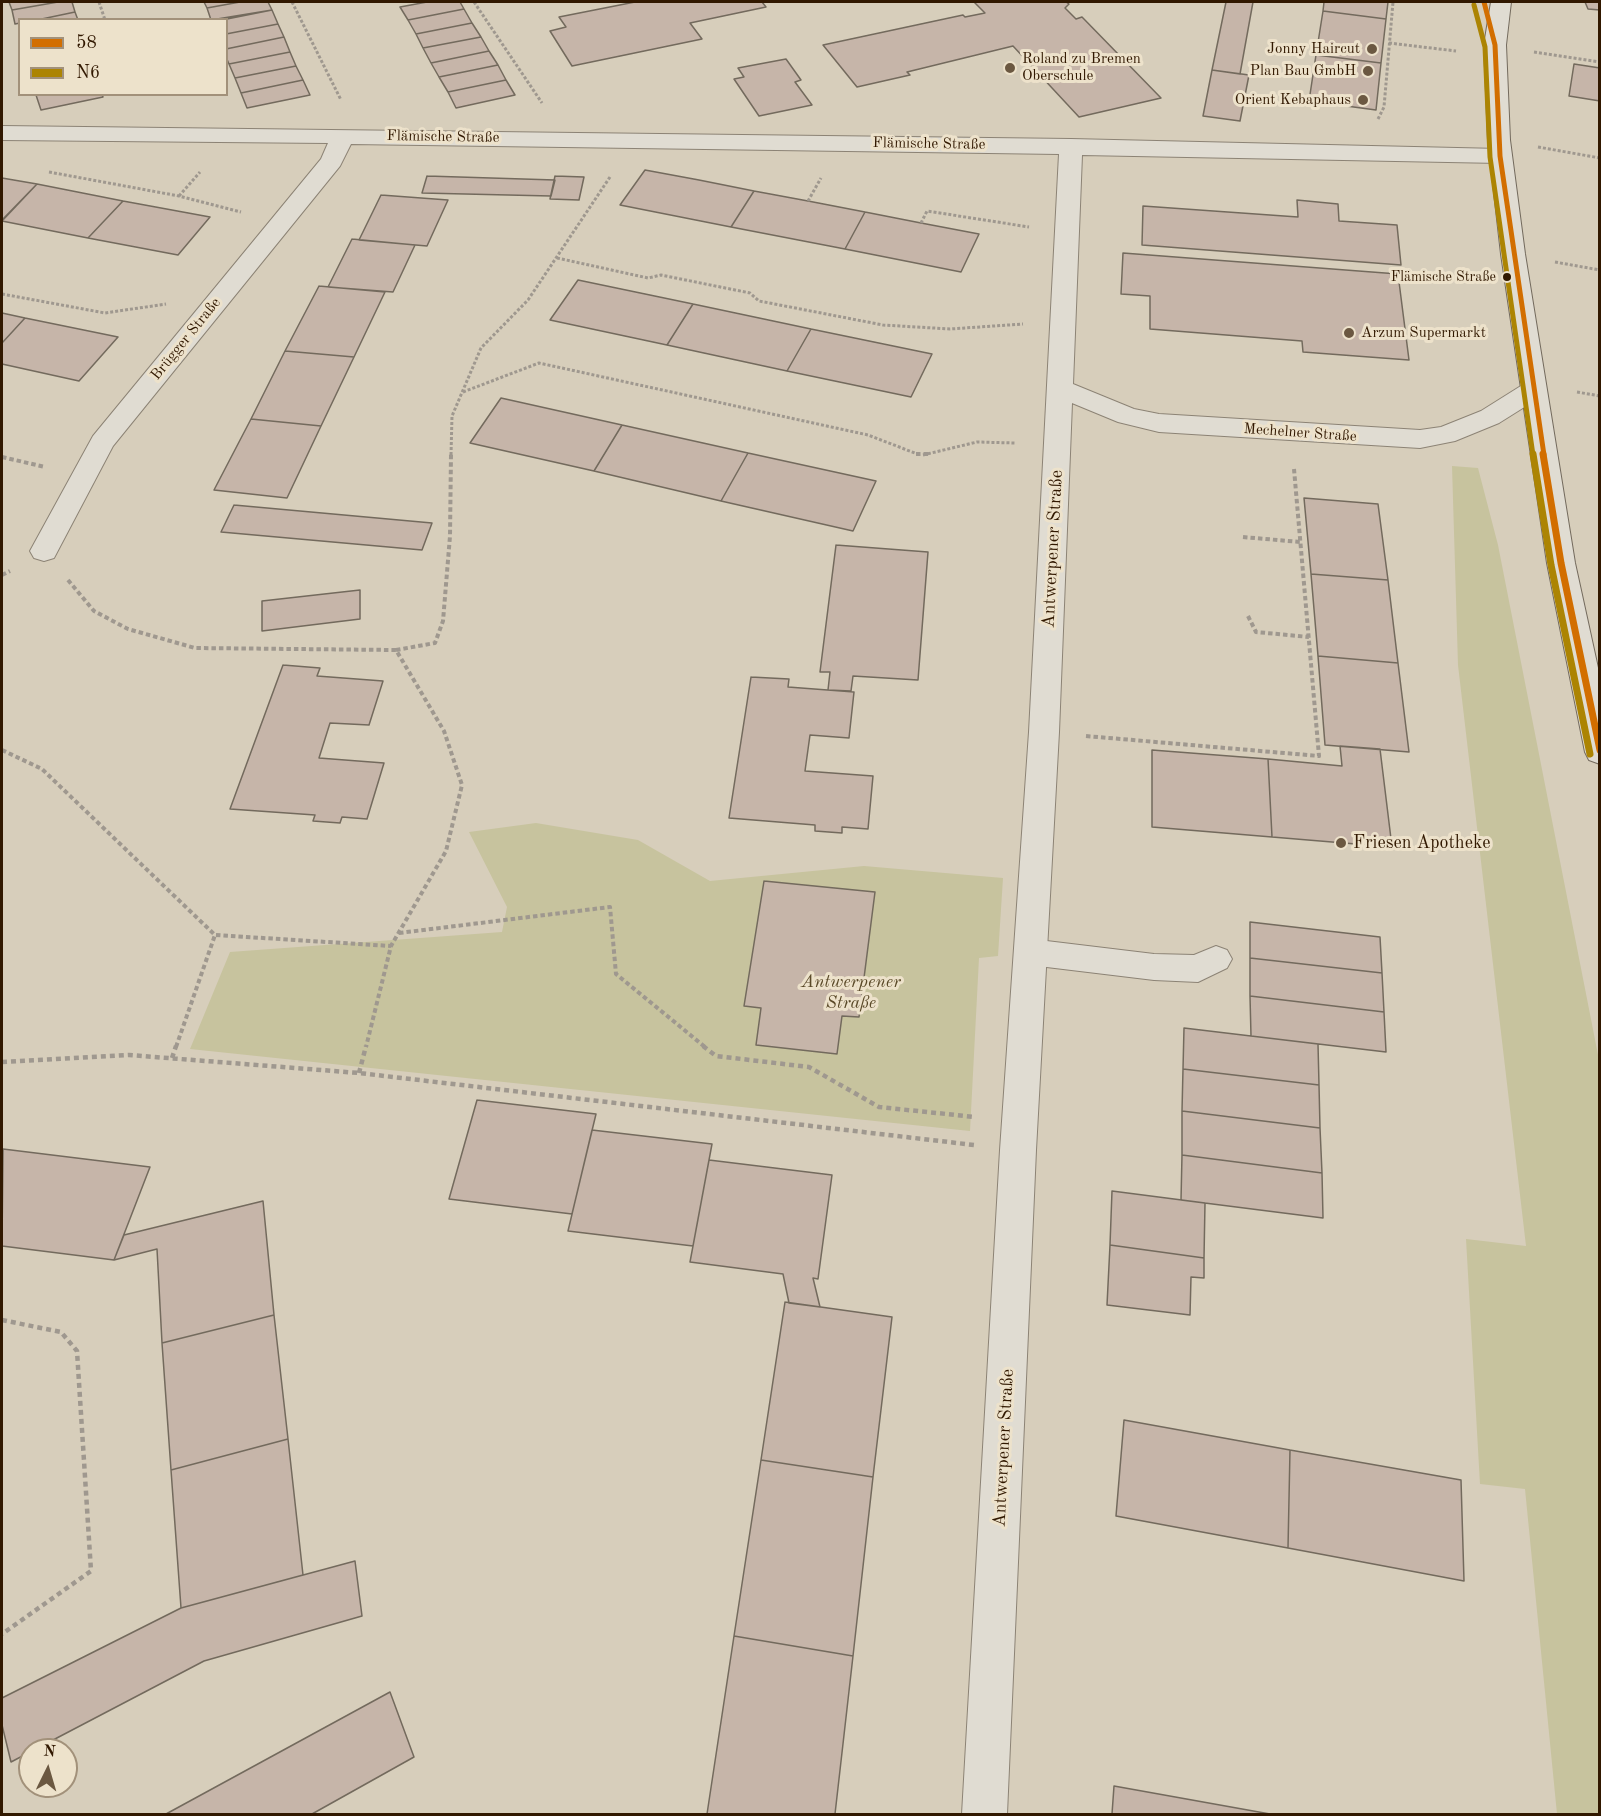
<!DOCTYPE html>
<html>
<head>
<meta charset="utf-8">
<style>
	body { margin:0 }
	#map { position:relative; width:1601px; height:1816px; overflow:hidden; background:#d7cebb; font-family:"Old Standard TT",serif }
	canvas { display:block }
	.frame { position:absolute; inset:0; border:3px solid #311800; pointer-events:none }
	.legend { position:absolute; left:18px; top:18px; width:210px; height:78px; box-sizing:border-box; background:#ede2cb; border:2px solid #a2917a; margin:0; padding:8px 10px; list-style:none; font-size:18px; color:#311800 }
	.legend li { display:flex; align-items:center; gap:12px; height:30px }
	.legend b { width:30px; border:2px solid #a2917a }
	.north { position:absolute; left:18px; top:1738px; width:60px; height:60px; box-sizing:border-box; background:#ede2cb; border:2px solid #a2917a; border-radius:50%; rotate:5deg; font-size:16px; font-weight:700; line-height:24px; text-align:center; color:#311800 }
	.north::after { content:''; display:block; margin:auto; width:21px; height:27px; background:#6b5841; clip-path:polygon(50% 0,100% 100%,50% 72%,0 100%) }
</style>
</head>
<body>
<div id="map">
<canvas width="1601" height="1816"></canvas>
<div class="frame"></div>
<ul class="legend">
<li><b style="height:8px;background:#d26e00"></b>58</li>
<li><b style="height:8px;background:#ac8403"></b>N6</li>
</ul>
<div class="north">N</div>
</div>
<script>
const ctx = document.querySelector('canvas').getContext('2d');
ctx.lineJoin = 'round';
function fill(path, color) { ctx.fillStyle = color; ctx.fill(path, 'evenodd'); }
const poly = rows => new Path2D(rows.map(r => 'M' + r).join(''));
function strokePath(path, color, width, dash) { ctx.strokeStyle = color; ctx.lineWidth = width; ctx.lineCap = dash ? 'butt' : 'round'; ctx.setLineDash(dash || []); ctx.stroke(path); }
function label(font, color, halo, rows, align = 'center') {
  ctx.font = font + ' "Old Standard TT",serif'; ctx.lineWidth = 6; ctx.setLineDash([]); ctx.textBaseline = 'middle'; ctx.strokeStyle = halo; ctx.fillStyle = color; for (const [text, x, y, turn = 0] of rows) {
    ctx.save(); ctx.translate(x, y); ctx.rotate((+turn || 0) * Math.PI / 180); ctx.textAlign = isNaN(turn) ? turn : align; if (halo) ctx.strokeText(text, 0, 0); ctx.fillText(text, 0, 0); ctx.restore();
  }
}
fill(poly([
	[1452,466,1478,468,1498,545,1599,1060,1599,1814,1557,1814,1525,1489,1480,1484,1466,1239,1526,1246,1458,665],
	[536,823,638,840,710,881,864,866,1003,878,998,956,979,958,970,1131,190,1049,230,952,502,932,507,907,469,832]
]), '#c7c39e');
const building = poly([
	[9,2,58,2,12,10,9,2],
	[58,2,72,2,75,12,37,20,20,20,20,23,15,24,12,10,58,2],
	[204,2,240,2,207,8,204,2],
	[240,2,268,2,272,10,211,20,207,8,240,2],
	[427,2,460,2,464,9,408,20,400,7,427,2],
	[635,2,762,2,766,7,690,23,702,39,572,66,550,31,566,27,559,17,635,2],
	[974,2,1066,2,1069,4,1065,8,1076,19,1082,17,1161,98,1079,117,1013,46,907,72,910,75,857,87,823,45,963,15,965,17,985,13,974,2],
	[1226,2,1253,2,1240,74,1212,70,1226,2],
	[1324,2,1388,2,1386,19,1323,11,1324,2],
	[1585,2,1600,2,1600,10,1588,9,1585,2],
	[464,9,472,23,416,34,408,20,464,9],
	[272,10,278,24,226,34,226,20,222,20,272,10],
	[1323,11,1386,19,1381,63,1316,55,1323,11],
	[75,12,78,20,37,20,75,12],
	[472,23,481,37,423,48,416,34,472,23],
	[278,24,284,37,226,49,226,34,278,24],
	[284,37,290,52,229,64,226,57,226,49,284,37],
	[481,37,489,51,431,63,423,48,481,37],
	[489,51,498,65,439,77,431,63,489,51],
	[290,52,296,66,235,78,229,64,290,52],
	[1316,55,1381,63,1376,110,1309,101,1316,55],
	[786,59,801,80,795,82,812,105,759,116,734,79,744,77,738,68,786,59],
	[1574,64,1600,68,1600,101,1569,96,1574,64],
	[498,65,506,80,448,92,439,77,498,65],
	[296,66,303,80,241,93,235,78,296,66],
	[1212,70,1249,75,1240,121,1203,116,1212,70],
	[303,80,310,95,247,108,241,93,303,80],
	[506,80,515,95,456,108,448,92,506,80],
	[102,94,103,97,41,110,36,95,102,94],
	[645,170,699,180,754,191,731,227,620,205,645,170],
	[427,176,555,180,551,196,422,193,427,176],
	[555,176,584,177,579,200,550,199,555,176],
	[2,178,37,184,2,220,2,178],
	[37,184,123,201,88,238,2,221,37,184],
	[754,191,808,201,865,212,845,249,731,227,754,191],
	[381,195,448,200,427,246,359,240,381,195],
	[1297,200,1338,204,1339,221,1397,225,1401,265,1142,245,1143,206,1298,217,1297,200],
	[123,201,210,217,178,255,88,238,123,201],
	[865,212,921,223,979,234,961,272,845,249,865,212],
	[352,239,415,245,393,292,328,287,352,239],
	[1123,253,1398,274,1409,360,1303,352,1302,341,1150,329,1150,296,1121,294,1123,253],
	[578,280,693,304,667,345,550,320,578,280],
	[319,286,385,292,354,357,285,351,319,286],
	[693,304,811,329,787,371,667,345,693,304],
	[2,313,25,318,2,343,2,313],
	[25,318,118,337,79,381,2,364,2,343,25,318],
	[811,329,932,354,911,397,787,371,811,329],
	[285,351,354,357,321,426,251,419,285,351],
	[501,398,622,425,594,471,470,443,501,398],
	[251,419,321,426,287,498,214,490,251,419],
	[622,425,748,453,721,501,594,471,622,425],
	[748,453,876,481,853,531,721,501,748,453],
	[1304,498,1378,504,1388,580,1311,574,1304,498],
	[234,505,432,523,422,550,221,532,234,505],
	[836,545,928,552,918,680,853,676,851,691,828,690,830,672,820,672,836,545],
	[1311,574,1388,580,1398,663,1318,656,1311,574],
	[360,590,360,619,262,631,262,601,360,590],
	[1318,656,1398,663,1409,752,1325,745,1318,656],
	[283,665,320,668,317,676,383,681,369,725,330,723,319,758,384,763,367,819,342,817,340,823,313,821,315,815,230,809,283,665],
	[751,677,789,679,788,687,854,692,849,738,810,735,805,771,873,776,868,829,842,827,842,833,815,831,815,825,729,818,751,677],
	[1340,746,1380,749,1392,847,1272,837,1268,759,1342,766,1340,746],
	[1152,750,1268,759,1272,837,1152,827,1152,750],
	[764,881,875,892,859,1017,842,1016,837,1054,756,1045,761,1008,744,1006,764,881],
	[1250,922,1380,937,1382,973,1250,958,1250,922],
	[1250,958,1382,973,1384,1012,1250,996,1250,958],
	[1250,996,1384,1012,1386,1052,1251,1036,1250,996],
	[1184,1028,1318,1044,1319,1085,1183,1069,1184,1028],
	[1183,1069,1319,1085,1320,1128,1182,1111,1183,1069],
	[477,1100,596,1114,572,1214,449,1199,477,1100],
	[1182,1111,1320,1128,1322,1173,1182,1155,1182,1111],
	[592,1130,712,1144,693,1246,568,1231,592,1130],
	[3,1149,150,1167,114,1260,2,1246,3,1149],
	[1182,1155,1322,1173,1323,1218,1181,1200,1182,1155],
	[709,1160,832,1175,818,1279,813,1278,820,1307,789,1303,783,1274,690,1262,709,1160],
	[1112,1191,1205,1203,1204,1258,1110,1245,1112,1191],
	[263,1201,274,1315,162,1343,157,1249,114,1260,124,1235,263,1201],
	[1110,1245,1204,1258,1204,1278,1191,1277,1190,1315,1107,1305,1110,1245],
	[785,1302,892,1317,873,1477,761,1460,785,1302],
	[274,1315,288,1439,171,1470,162,1343,274,1315],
	[1124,1420,1290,1450,1288,1548,1116,1516,1124,1420],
	[288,1439,303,1575,181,1608,171,1470,288,1439],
	[1290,1450,1461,1480,1464,1581,1288,1548,1290,1450],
	[761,1460,873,1477,853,1656,734,1636,761,1460],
	[355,1561,362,1616,204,1661,11,1762,2,1725,2,1698,181,1608,355,1561],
	[734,1636,853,1656,835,1814,707,1814,734,1636],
	[390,1692,414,1757,312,1814,166,1814,390,1692],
	[1114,1786,1270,1814,1112,1814,1114,1786]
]);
fill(building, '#c6b5a9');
strokePath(building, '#736a5d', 1.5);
const service = poly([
	[1030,939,1154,954,1194,955,1216,946,1227,950,1232,959,1227,968,1198,982,1154,980,1030,965,1019,961,1014,952,1019,943,1030,939]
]);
const minor = poly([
	[2,126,1071,139,1500,149,1508,151,1511,156,1508,161,1500,163,1082,155,1073,384,1134,409,1159,414,1420,430,1441,427,1481,411,1524,384,1533,382,1542,384,1546,390,1542,396,1499,423,1455,441,1420,448,1159,432,1118,422,1072,403,1059,732,1036,1150,1007,1814,962,1814,1000,1150,1029,732,1059,154,351,144,340,166,113,446,54,558,44,561,34,558,30,551,93,436,321,159,328,143,2,140,2,126]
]);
const secondary = poly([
	[1491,2,1511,2,1506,45,1510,140,1525,254,1575,563,1600,677,1600,764,1589,760,1585,752,1547,563,1501,254,1488,140,1484,45,1491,2]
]);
strokePath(service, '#8c8375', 2);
strokePath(minor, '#8c8375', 2);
strokePath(secondary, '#736a5d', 2);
strokePath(poly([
	[99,2,105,20],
	[292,2,341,100],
	[474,2,542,103],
	[1389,43,1456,51],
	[1534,52,1600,62],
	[1378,119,1384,107,1393,2],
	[1538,147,1600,158],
	[49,172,179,196,241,212],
	[179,196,200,172],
	[808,201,821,178],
	[921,223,927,211,1029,227],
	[557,258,648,278,661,275,750,293,759,301,883,325,950,329,1023,324],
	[1555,262,1600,270],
	[2,294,105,313,166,304],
	[463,392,539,363,868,435,920,455],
	[1577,392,1600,396],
	[451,455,452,416,481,348,528,300,610,177],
	[923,455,977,442,1015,443]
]), '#9f988f', 3, [3, 2]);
strokePath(poly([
	[916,454,929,454],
	[2,457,45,467],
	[1243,537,1300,542],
	[2,575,10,571],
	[68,580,94,611,128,629,195,648,396,650,444,731,462,785,446,851,391,946,366,1047],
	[1248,616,1256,632,1309,637],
	[396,650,435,643,443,621,450,536,451,454],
	[1086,736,1319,756,1294,469],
	[2,750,42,769,215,935,391,946],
	[399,933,610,907,616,974,705,1047],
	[176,1047,215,935]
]), '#9f988f', 4, [4.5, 3]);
strokePath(poly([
	[703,1046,716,1056,809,1067,879,1107,975,1117],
	[172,1058,176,1046],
	[2,1062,129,1055,359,1073,974,1145],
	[359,1073,366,1046],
	[2,1320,61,1332,77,1351,91,1571,2,1634]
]), '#9f988f', 4.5, [5, 4]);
fill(service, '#e0dcd2');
fill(minor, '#e0dcd2');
fill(secondary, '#e0dcd2');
strokePath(poly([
	[1484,2,1495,45,1500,156,1544,455]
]), '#d26e00', 5);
strokePath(poly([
	[1543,454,1561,563,1600,750]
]), '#d26e00', 7);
strokePath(poly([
	[1474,5,1485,47,1490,157,1533,455]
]), '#ac8403', 5);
strokePath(poly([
	[1533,454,1551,565,1590,754]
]), '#ac8403', 7);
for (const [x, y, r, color] of [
	[1372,49,6,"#6b5841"],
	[1010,68,6,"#6b5841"],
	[1368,71,6,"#6b5841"],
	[1363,100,6,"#6b5841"],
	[1507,277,5,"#311800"],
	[1349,333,6,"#6b5841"],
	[1341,843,6,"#6b5841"]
]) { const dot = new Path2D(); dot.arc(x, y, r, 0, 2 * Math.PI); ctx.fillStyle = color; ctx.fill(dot); strokePath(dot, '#ede2cb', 2); }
label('14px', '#311800', '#ede2cb', [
	["Flämische Straße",1496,277]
], 'right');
label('15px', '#311800', '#ede2cb', [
	["Jonny Haircut",1360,49],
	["Roland zu Bremen",1022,59,"left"],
	["Oberschule",1022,76,"left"],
	["Plan Bau GmbH",1356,71],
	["Orient Kebaphaus",1351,100],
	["Arzum Supermarkt",1361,333,"left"]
], 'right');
label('15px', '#311800', '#ede2cb', [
	["Flämische Straße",443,137,1],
	["Flämische Straße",929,144,1],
	["Brügger Straße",186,339,-51],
	["Mechelner Straße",1300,433,4]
]);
label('18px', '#311800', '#ede2cb', [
	["Antwerpener Straße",1053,549,-87],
	["Antwerpener Straße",1004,1448,-87]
]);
label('18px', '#311800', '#ede2cb', [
	["Friesen Apotheke",1353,843]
], 'left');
label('italic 18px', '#5a4928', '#ede2cb', [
	["Antwerpener",851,982],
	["Straße",851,1003]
]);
</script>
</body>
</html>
